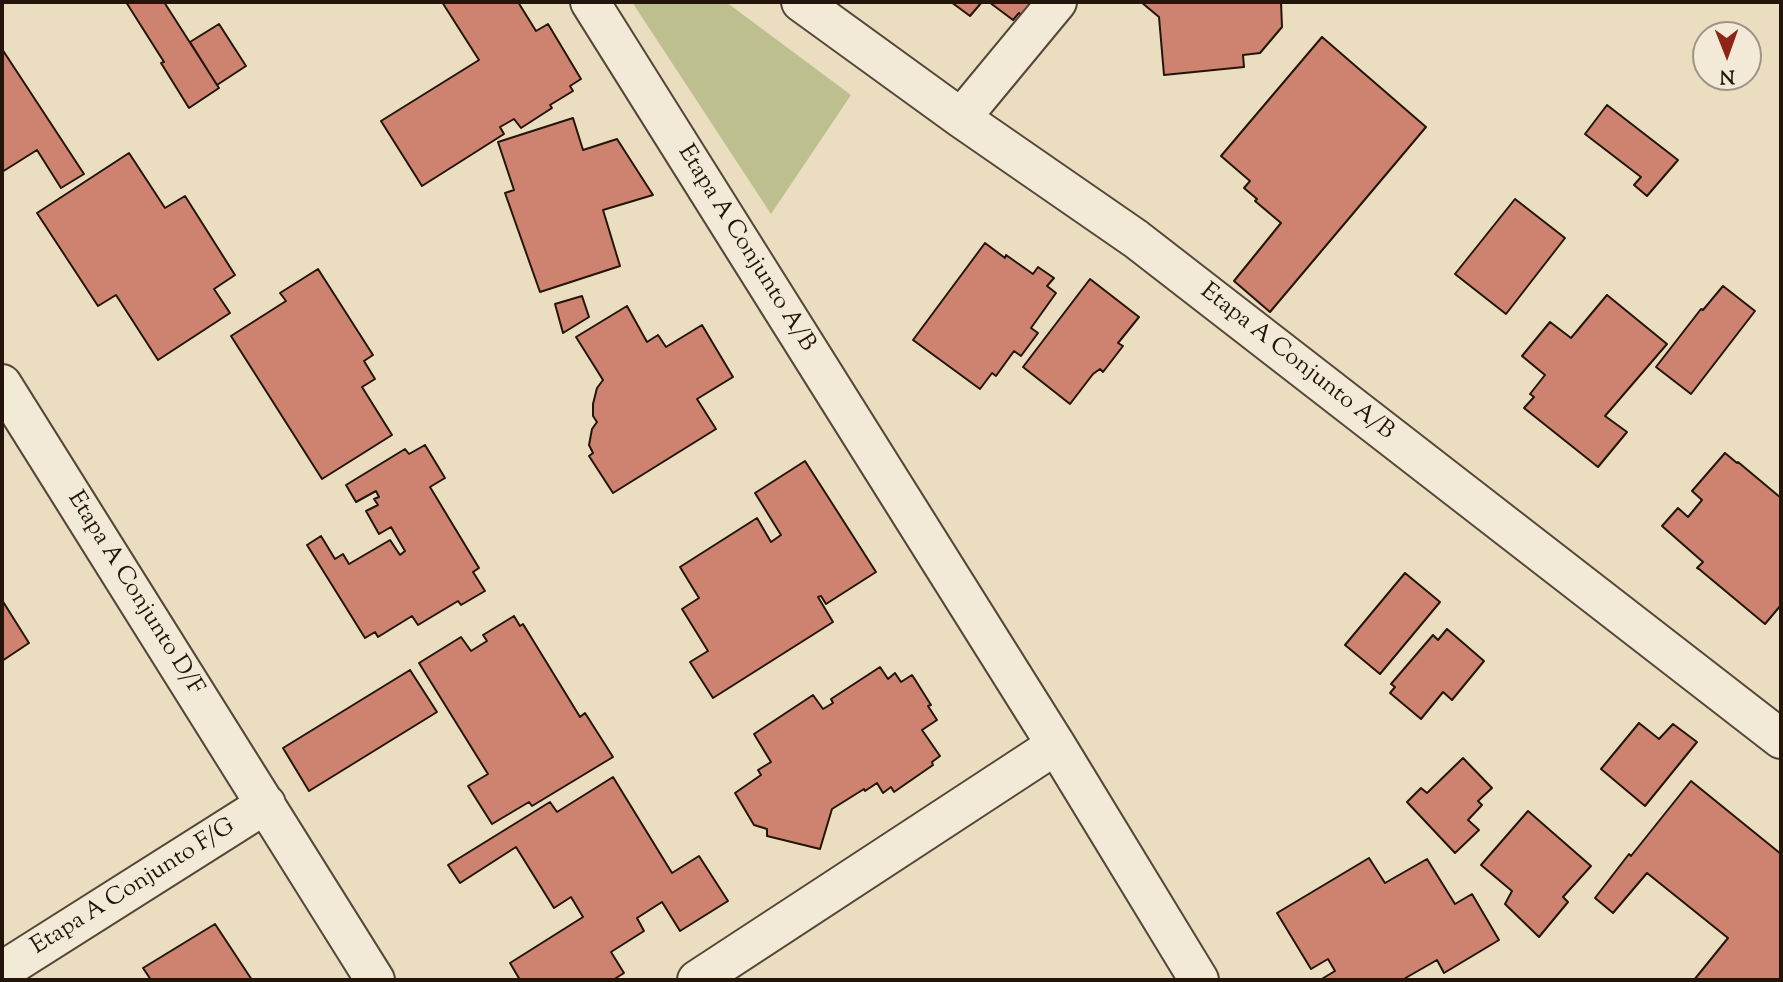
<!DOCTYPE html>
<html>
<head>
<meta charset="utf-8">
<style>
	body { margin:0 }
	#map { position:relative; width:1783px; height:982px; overflow:hidden; background:#ebddc0; font-family:"Sorts Mill Goudy",serif }
	canvas { display:block }
	.frame { position:absolute; inset:0; border:4px solid #231509; pointer-events:none }
	.north { position:absolute; left:1692px; top:21px; width:70px; height:70px; box-sizing:border-box; background:#f2e9d6; border:2px solid #9f9484; border-radius:50%; rotate:179deg; font-size:19px; font-weight:700; line-height:28px; text-align:center; color:#231509 }
	.north::after { content:''; display:block; margin:auto; width:24px; height:32px; background:#8f2418; clip-path:polygon(50% 0,100% 100%,50% 72%,0 100%) }
</style>
</head>
<body>
<div id="map">
<canvas width="1783" height="982"></canvas>
<div class="frame"></div>
<div class="north">N</div>
</div>
<script>
const ctx = document.querySelector('canvas').getContext('2d');
ctx.lineJoin = 'round';
function fill(path, color) { ctx.fillStyle = color; ctx.fill(path, 'evenodd'); }
const poly = rows => new Path2D(rows.map(r => 'M' + r).join(''));
function strokePath(path, color, width, dash) { ctx.strokeStyle = color; ctx.lineWidth = width; ctx.lineCap = dash ? 'butt' : 'round'; ctx.setLineDash(dash || []); ctx.stroke(path); }
function label(font, color, halo, rows, align = 'center') {
  ctx.font = font + ' "Sorts Mill Goudy",serif'; ctx.lineWidth = 7; ctx.setLineDash([]); ctx.textBaseline = 'middle'; ctx.strokeStyle = halo; ctx.fillStyle = color; for (const [text, x, y, turn = 0] of rows) {
    ctx.save(); ctx.translate(x, y); ctx.rotate((+turn || 0) * Math.PI / 180); ctx.textAlign = isNaN(turn) ? turn : align; if (halo) ctx.strokeText(text, 0, 0); ctx.fillText(text, 0, 0); ctx.restore();
  }
}
fill(poly([
	[632,2,726,2,851,95,771,214]
]), '#bdbf8e');
const building = poly([
	[126,2,164,2,219,88,189,108,161,63,164,62,126,2],
	[442,2,518,2,536,31,548,24,581,79,570,86,573,91,550,105,552,108,521,128,514,119,500,127,504,134,422,186,381,121,479,60,442,2],
	[951,2,982,2,970,16,951,2],
	[989,2,1048,2,1032,23,1019,13,1013,20,989,2],
	[1141,2,1281,2,1282,27,1260,53,1243,55,1244,67,1164,75,1159,17,1141,2],
	[219,24,246,66,217,85,190,42,219,24],
	[1322,37,1426,127,1270,312,1234,281,1281,223,1255,201,1257,199,1244,188,1250,181,1221,156,1322,37],
	[2,49,84,174,61,188,37,150,2,172,2,49],
	[1607,105,1678,160,1647,196,1634,185,1641,177,1585,134,1607,105],
	[573,118,583,150,617,139,653,195,603,210,620,266,540,292,505,193,514,190,498,142,573,118],
	[129,153,165,208,185,196,235,275,214,289,230,313,158,360,116,295,98,306,37,213,129,153],
	[1515,199,1565,238,1506,314,1455,274,1515,199],
	[985,243,1005,258,1006,255,1033,274,1038,267,1054,278,1047,286,1056,293,1031,328,1038,333,1021,356,1014,351,996,376,992,373,980,389,913,340,985,243],
	[318,269,373,355,364,361,375,379,362,387,392,435,322,479,231,336,286,301,280,293,318,269],
	[1090,279,1139,317,1118,343,1123,346,1103,372,1100,369,1093,374,1070,404,1023,367,1090,279],
	[1723,286,1755,311,1691,394,1656,367,1701,309,1703,310,1723,286],
	[1607,295,1667,344,1605,416,1627,432,1598,467,1524,408,1534,397,1530,394,1545,375,1522,356,1550,322,1571,338,1607,295],
	[582,296,589,317,563,333,555,304,582,296],
	[627,306,647,342,658,335,666,347,702,325,733,377,697,399,716,429,613,493,589,456,593,453,589,445,592,429,597,422,593,416,593,404,597,388,603,380,576,337,627,306],
	[425,445,445,478,430,487,479,568,473,572,485,591,461,605,458,601,418,625,412,616,378,637,375,632,365,638,307,545,321,536,335,559,343,554,349,564,390,540,400,555,405,551,391,527,379,534,366,511,378,505,374,499,379,497,376,491,356,502,346,485,405,449,409,454,425,445],
	[1725,453,1737,463,1738,462,1781,498,1781,605,1765,624,1699,569,1697,568,1703,562,1662,526,1678,508,1688,517,1702,500,1692,491,1725,453],
	[805,461,876,572,826,604,821,596,818,597,833,622,713,698,690,662,708,651,682,609,699,598,680,567,757,518,771,542,781,535,755,493,805,461],
	[1405,573,1440,602,1380,674,1345,645,1405,573],
	[2,600,29,643,2,661,2,600],
	[514,616,520,626,523,624,580,717,585,713,613,757,532,806,529,802,492,824,468,786,488,774,419,663,461,637,471,651,487,641,483,635,514,616],
	[1447,629,1484,661,1452,700,1443,692,1421,719,1390,693,1395,687,1391,684,1433,635,1438,640,1447,629],
	[880,667,888,679,895,673,901,682,912,675,914,678,931,705,928,706,937,720,922,730,940,756,932,762,933,765,894,792,891,787,883,793,877,783,865,791,864,789,832,809,820,849,767,836,767,829,754,825,735,793,761,775,758,770,771,762,754,734,813,695,823,709,833,703,831,699,880,667],
	[410,670,437,712,309,791,283,748,410,670],
	[1639,723,1659,739,1673,724,1697,742,1645,806,1601,769,1639,723],
	[1463,758,1492,788,1478,801,1482,805,1468,820,1479,830,1455,853,1407,802,1421,788,1427,793,1463,758],
	[613,777,672,873,699,856,728,901,680,931,662,902,637,918,644,931,611,952,624,973,613,980,520,980,510,963,583,917,571,897,554,908,516,847,460,883,448,865,550,802,557,812,613,777],
	[1691,781,1781,854,1781,980,1694,980,1728,938,1647,873,1613,913,1595,898,1629,854,1631,856,1691,781],
	[1528,811,1591,866,1563,897,1568,902,1539,937,1505,904,1512,891,1481,865,1528,811],
	[1369,858,1385,883,1427,859,1455,904,1472,894,1499,940,1444,973,1437,960,1402,980,1320,980,1335,971,1328,959,1311,969,1277,913,1369,858],
	[215,924,252,980,151,980,143,968,215,924]
]);
fill(building, '#cd8370');
strokePath(building, '#231509', 2);
const minor = poly([
	[590,2,1056,745,1199,980],
	[801,2,961,118,1136,239,1781,739],
	[961,118,1057,2],
	[2,384,375,980],
	[2,971,266,804],
	[697,980,1056,745]
]);
strokePath(minor, '#554737', 42);
strokePath(minor, '#f2e9d6', 38);
label('24px', '#231509', '#f2e9d6', [
	["Etapa A Conjunto A/B",745,249,58],
	["Etapa A Conjunto A/B",1296,363,38],
	["Etapa A Conjunto D/F",134,594,58],
	["Etapa A Conjunto F/G",134,888,-32]
]);
</script>
</body>
</html>
